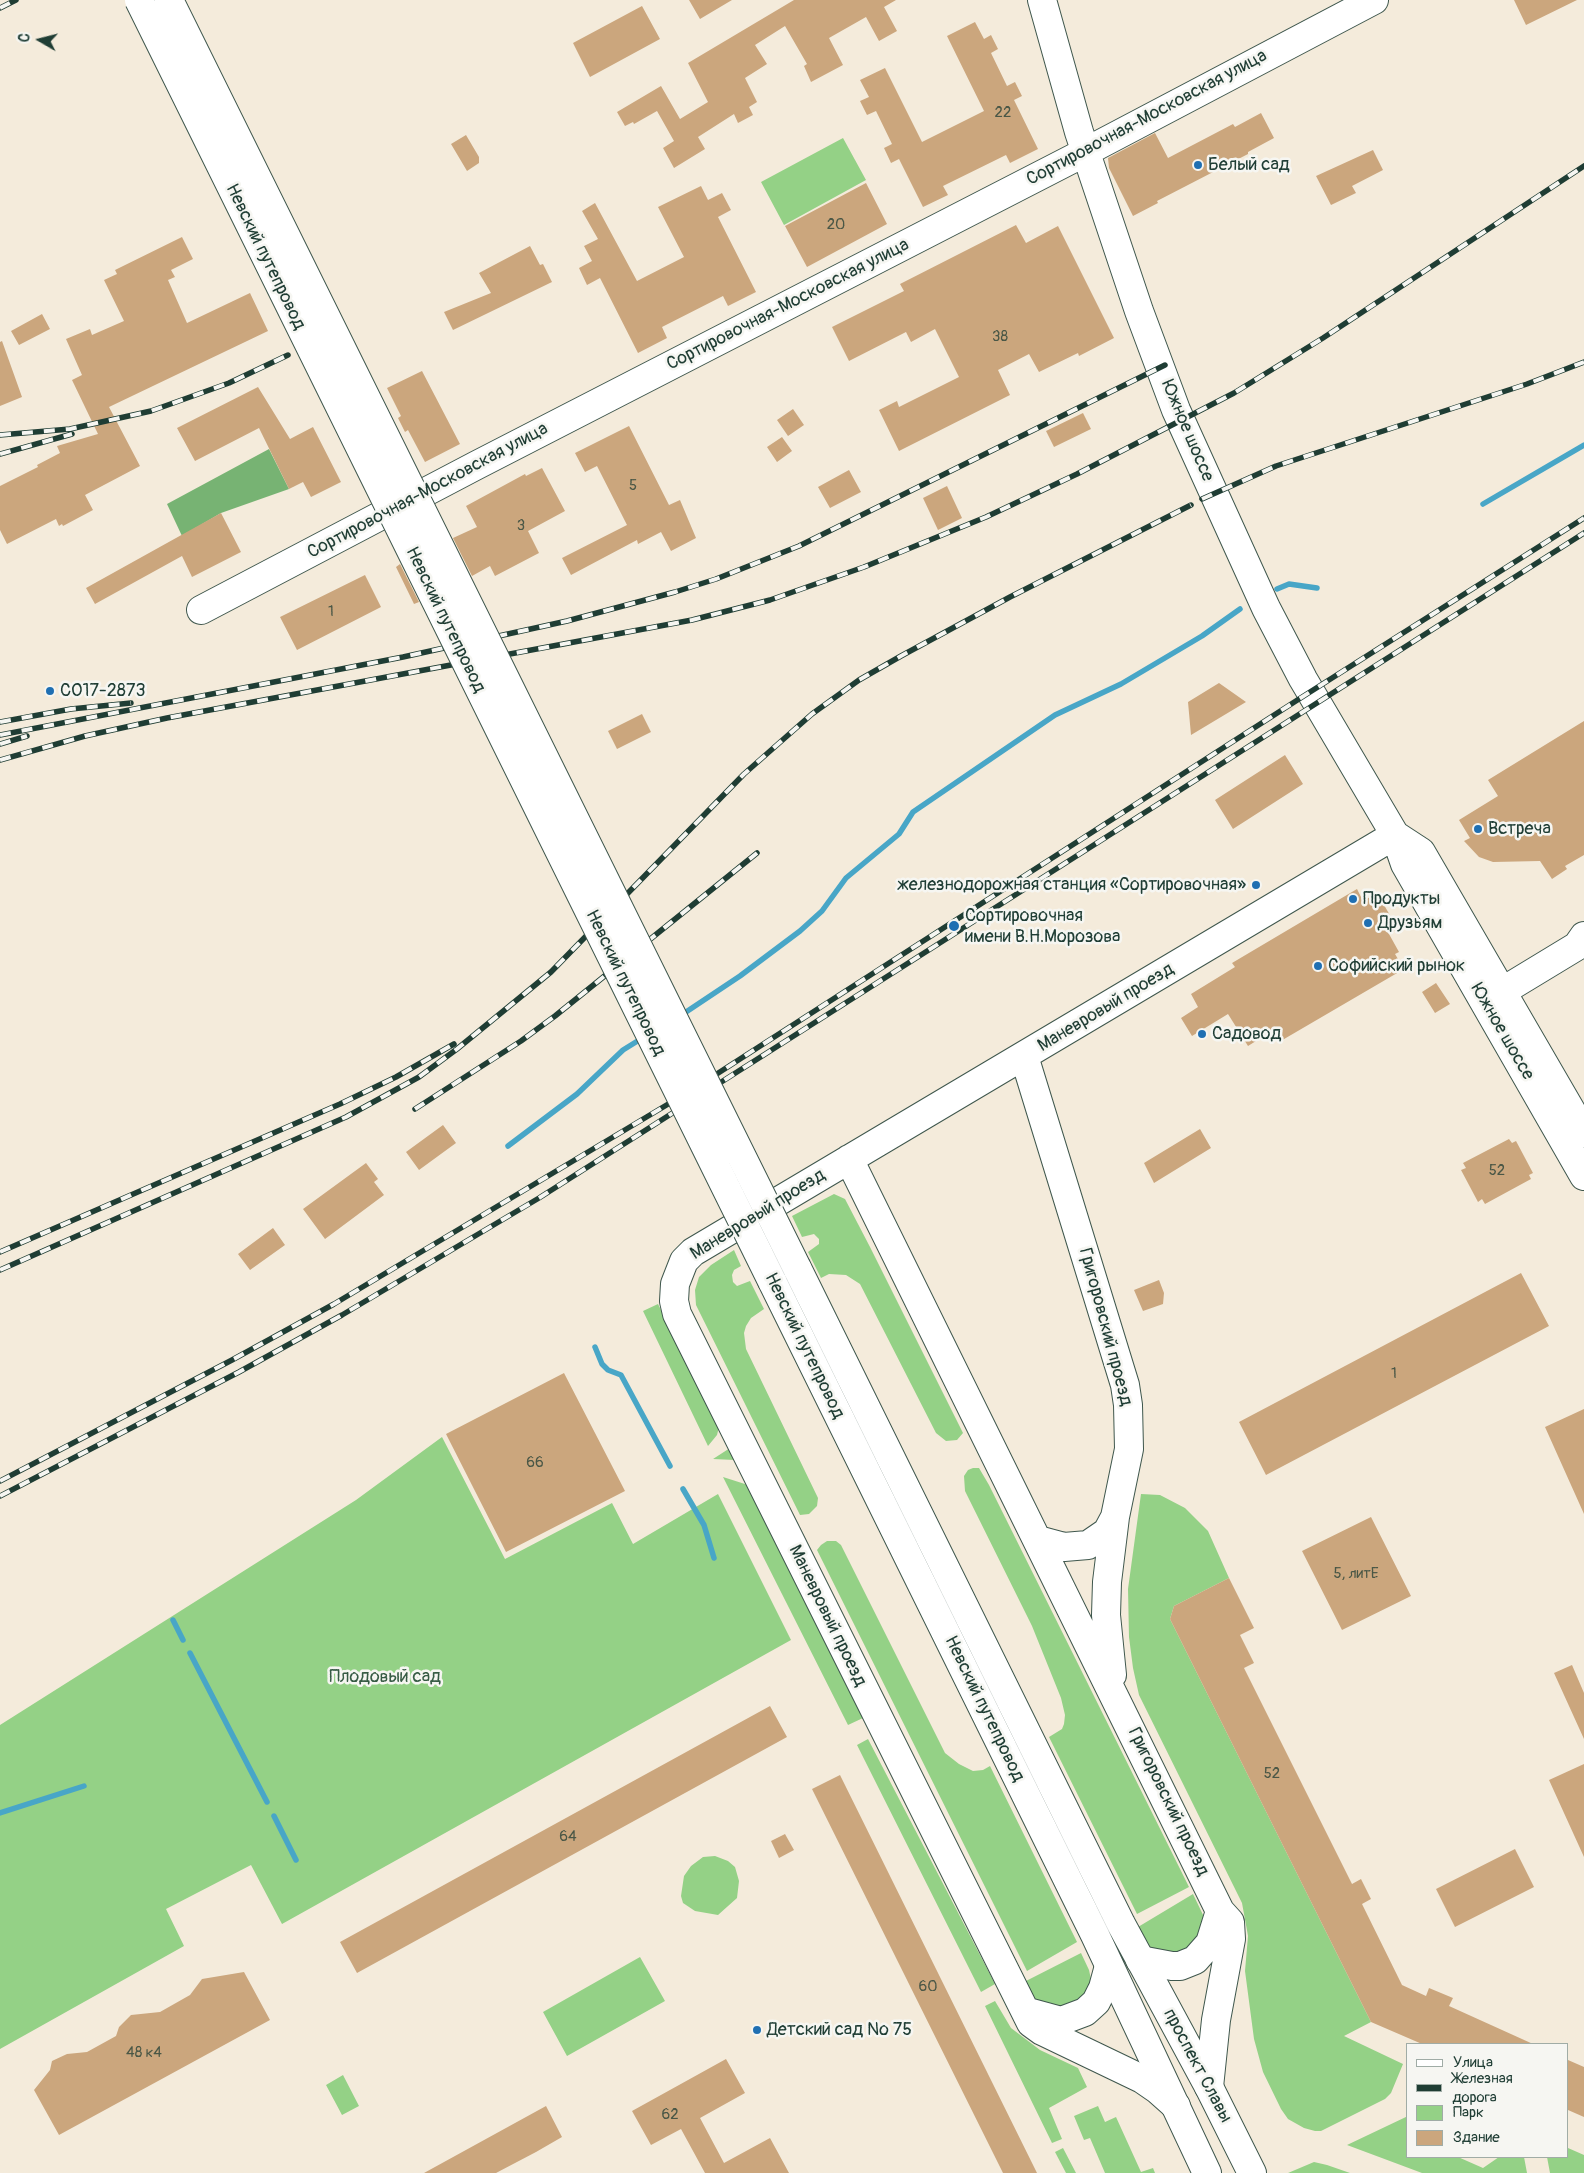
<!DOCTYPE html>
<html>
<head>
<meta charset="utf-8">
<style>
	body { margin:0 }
	#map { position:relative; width:1584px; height:2173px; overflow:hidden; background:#f4ebdb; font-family:Pangolin,sans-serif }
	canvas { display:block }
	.legend { position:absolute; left:1406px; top:2043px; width:162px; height:115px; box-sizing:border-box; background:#f6f6f2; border:1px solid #a0aca6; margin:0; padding:6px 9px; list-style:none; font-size:15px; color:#1f3d34 }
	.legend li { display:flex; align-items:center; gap:10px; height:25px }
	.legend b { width:25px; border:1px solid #a0aca6 }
	.north { position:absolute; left:15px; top:15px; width:50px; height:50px; -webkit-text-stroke:4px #f6f6f2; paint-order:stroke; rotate:278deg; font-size:14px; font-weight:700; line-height:20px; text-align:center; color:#1f3d34 }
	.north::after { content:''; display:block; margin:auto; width:18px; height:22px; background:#1f3d34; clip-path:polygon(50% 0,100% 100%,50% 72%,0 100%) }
</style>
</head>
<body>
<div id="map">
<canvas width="1584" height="2173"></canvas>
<ul class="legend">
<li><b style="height:6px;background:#fff"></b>Улица</li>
<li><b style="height:6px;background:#1f3d34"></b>Железная дорога</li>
<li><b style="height:14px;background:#94d186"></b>Парк</li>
<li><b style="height:14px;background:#cba67d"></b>Здание</li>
</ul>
<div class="north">С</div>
</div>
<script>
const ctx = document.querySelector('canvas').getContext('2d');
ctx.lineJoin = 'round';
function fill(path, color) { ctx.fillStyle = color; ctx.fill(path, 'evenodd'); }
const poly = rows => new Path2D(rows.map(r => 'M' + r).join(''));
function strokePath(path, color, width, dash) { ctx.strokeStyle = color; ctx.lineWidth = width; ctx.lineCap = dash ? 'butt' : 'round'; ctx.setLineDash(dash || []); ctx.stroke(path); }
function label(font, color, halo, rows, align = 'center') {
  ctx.font = font + ' Pangolin,sans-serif'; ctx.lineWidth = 5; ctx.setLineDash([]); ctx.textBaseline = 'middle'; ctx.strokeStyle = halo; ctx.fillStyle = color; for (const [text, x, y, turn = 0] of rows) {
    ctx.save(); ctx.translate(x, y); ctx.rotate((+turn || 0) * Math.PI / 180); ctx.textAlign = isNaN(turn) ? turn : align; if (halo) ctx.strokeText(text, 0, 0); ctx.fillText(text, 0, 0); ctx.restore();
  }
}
fill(poly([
	[843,138,866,180,784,225,761,182],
	[834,1194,845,1199,870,1247,963,1433,957,1440,946,1441,936,1433,860,1284,846,1275,829,1274,821,1278,808,1252,819,1244,819,1239,814,1234,802,1237,792,1216],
	[734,1250,741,1266,734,1270,732,1275,733,1282,737,1286,750,1281,764,1309,751,1318,746,1326,744,1333,746,1349,818,1498,817,1506,809,1514,800,1515,696,1305,695,1290,699,1277,711,1265],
	[658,1304,719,1427,717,1435,708,1446,643,1311],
	[442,1437,505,1559,612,1503,633,1544,718,1494,791,1640,282,1924,251,1865,166,1909,184,1946,0,2049,0,1725,356,1500],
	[730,1448,735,1460,713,1459],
	[973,1468,979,1468,989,1485,1189,1887,1137,1914,1049,1737,1062,1729,1064,1724,1065,1715,1061,1698,1032,1626,965,1491,964,1476,968,1470],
	[723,1477,748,1485,863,1718,848,1725],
	[1141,1494,1160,1495,1185,1508,1208,1531,1229,1578,1174,1606,1170,1619,1371,2022,1344,2036,1403,2064,1391,2093,1385,2099,1321,2131,1315,2131,1304,2128,1288,2119,1281,2109,1263,2072,1254,2039,1245,1971,1248,1936,1242,1903,1139,1695,1133,1668,1129,1637,1128,1589],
	[827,1541,836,1541,841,1545,945,1753,959,1764,973,1771,983,1770,990,1766,1077,1942,1027,1971,817,1550,821,1545],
	[868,1739,995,1984,981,1992,857,1745],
	[715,1856,728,1861,735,1867,739,1881,737,1898,718,1915,695,1911,683,1903,681,1896,684,1876,691,1866,703,1857],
	[1193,1894,1204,1917,1203,1936,1172,1962,1147,1947,1138,1927],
	[1081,1953,1089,1970,1092,1984,1087,1995,1064,2010,1035,2000,1024,1982],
	[640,1957,665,2001,567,2056,543,2012],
	[995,2001,1011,2028,1040,2050,1078,2068,1087,2087,1049,2108,1062,2139,1052,2143,985,2006],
	[343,2075,359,2106,342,2115,326,2085],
	[1098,2106,1105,2122,1116,2117,1141,2172,1153,2168,1155,2173,1105,2173,1090,2138,1084,2140,1074,2116],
	[1408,2116,1408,2157,1458,2157,1483,2168,1499,2157,1524,2157,1527,2173,1422,2173,1347,2145],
	[1063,2148,1076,2173,1066,2173,1055,2152],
	[1568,2148,1584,2155,1584,2173,1550,2173,1547,2157,1568,2157],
	[1314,2162,1327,2165,1350,2173,1288,2173]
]), '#94d186');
fill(poly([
	[269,449,289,489,221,513,182,536,167,504]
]), '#77b373');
strokePath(poly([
	[1483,504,1584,445],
	[1277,589,1289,584,1317,588],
	[680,1016,740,976,800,931,822,911,846,878,899,834,913,812,1055,715,1121,684,1202,636,1240,609],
	[508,1146,577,1094,623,1050,644,1037],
	[595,1347,602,1364,608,1370,621,1375,670,1466],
	[683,1489,704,1525,714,1558],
	[173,1620,183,1640],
	[190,1653,267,1802],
	[0,1813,84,1786],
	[274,1816,296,1860]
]), '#48a6c7', 5.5);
fill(poly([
	[689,0,732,0,700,19],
	[794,0,896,0,884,7,897,31,879,41,866,17,829,38,843,65,811,82,804,66,807,64,785,26,755,45,767,64,745,78,757,102,749,107,753,115,738,123,734,114,698,137,705,149,674,168,663,148,674,141,657,111,634,124,633,122,625,126,617,112,661,86,680,119,708,102,688,63],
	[1514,0,1577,0,1526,25],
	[642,6,660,39,590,77,573,43],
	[975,22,984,39,991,35,998,49,991,53,1007,86,1015,82,1022,96,1014,100,1038,149,1010,163,1006,155,943,186,948,195,923,207,899,159,891,163,884,148,892,144,876,111,867,115,860,101,869,97,860,80,885,68,922,142,984,111,947,36],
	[1261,113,1274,138,1248,152,1248,154,1157,201,1158,203,1133,216,1109,168,1108,158,1155,133,1168,158,1233,124,1235,127],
	[466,135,479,157,479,163,467,171,451,144],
	[1373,150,1383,170,1352,186,1356,193,1331,205,1316,176],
	[866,183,887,224,807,267,785,226],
	[701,186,708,200,722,193,731,210,718,217,756,292,728,306,723,296,662,327,667,338,638,353,600,278,587,285,579,268,592,261,584,246,598,239,582,211,595,203,637,281,684,257,658,207],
	[1016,225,1026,243,1058,226,1114,338,1079,356,1078,353,1039,372,1029,354,998,370,1010,395,899,451,879,410,897,401,899,407,959,377,935,329,911,342,906,332,849,361,832,327,904,291,900,284],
	[182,237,193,259,171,270,175,277,168,280,187,323,250,293,268,331,109,407,140,466,85,495,93,510,63,526,62,524,59,526,56,519,7,544,0,530,0,486,38,467,37,465,60,453,57,446,98,434,72,380,82,375,66,339,90,329,92,335,124,321,104,280,117,274,115,270],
	[530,246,540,265,543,264,552,282,453,330,444,312,491,293,479,273],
	[42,314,50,329,19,345,11,331],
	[2,341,22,397,0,406,0,342],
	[422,371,460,444,425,462,408,430,405,432,398,418,401,416,387,388],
	[258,387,290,439,313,427,341,482,311,497,303,482,289,489,259,428,195,461,177,428],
	[793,409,804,425,788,436,777,420],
	[1083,413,1091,429,1054,447,1046,431],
	[629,426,669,505,680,500,696,538,671,551,661,532,638,544,637,540,571,575,562,558,627,525,597,466,585,472,575,453],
	[782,437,792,451,777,462,767,447],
	[542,468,565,511,528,531,539,553,495,576,490,566,472,576,453,538,477,527,466,506,525,474,526,476],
	[849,470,861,492,830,508,818,487],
	[947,486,962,518,938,530,923,498],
	[221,513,241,552,192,577,182,556,95,604,86,588],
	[400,564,419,602,414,604,396,567],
	[365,575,381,607,297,650,280,617],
	[1219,683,1246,702,1191,735,1188,702],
	[642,714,651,732,617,749,608,731],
	[1584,721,1584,855,1565,866,1567,869,1552,879,1540,861,1493,862,1479,857,1464,841,1470,838,1459,820,1498,796,1488,780],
	[1285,755,1303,784,1233,829,1215,800],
	[1357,889,1363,901,1377,893,1398,929,1389,934,1399,952,1395,954,1404,969,1279,1042,1272,1031,1248,1046,1228,1014,1192,1036,1181,1018,1198,1007,1191,994,1235,967,1232,963],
	[1436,983,1450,1004,1435,1013,1422,992],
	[443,1125,456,1143,419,1170,406,1152],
	[1200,1129,1211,1148,1154,1183,1144,1163],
	[1509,1139,1512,1143,1516,1141,1533,1173,1529,1175,1531,1179,1485,1204,1482,1199,1478,1202,1461,1170,1466,1168,1463,1163],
	[366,1163,378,1179,374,1182,384,1195,325,1239,303,1209],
	[273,1228,285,1245,250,1270,238,1254],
	[1521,1273,1549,1326,1266,1475,1239,1422],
	[1159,1280,1164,1293,1163,1304,1143,1311,1134,1290],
	[564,1373,625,1491,506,1552,446,1434],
	[1584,1409,1584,1514,1545,1427],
	[1371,1517,1411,1596,1342,1630,1302,1551],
	[1229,1578,1254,1628,1240,1635,1254,1663,1244,1668,1352,1884,1361,1879,1371,1899,1362,1904,1402,1985,1426,1996,1429,1988,1453,1998,1449,2006,1533,2044,1422,2044,1371,2022,1170,1619,1174,1606],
	[1572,1665,1584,1693,1584,1739,1554,1673],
	[770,1706,787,1737,357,1973,340,1942],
	[1584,1764,1584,1857,1549,1780],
	[840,1775,1037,2173,1003,2173,812,1789],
	[785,1834,794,1850,779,1858,771,1841],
	[1515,1849,1534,1887,1455,1927,1436,1889],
	[244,1972,270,2020,59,2135,34,2090,50,2070,52,2061,67,2054,87,2052,116,2036,119,2027,131,2015,160,2012,190,1995,202,1979],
	[726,2059,745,2093,700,2118,724,2163,770,2138,789,2173,705,2173,681,2129,651,2145,632,2111],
	[1568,2060,1584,2067,1584,2117,1568,2110],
	[546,2106,562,2137,536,2152,496,2173,424,2173]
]), '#cba67d');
const minor = poly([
	[1042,0,1079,132,1139,311,1176,410,1266,608,1303,679,1395,835,1405,864,1584,1176],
	[201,610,477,465,1072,159,1374,0],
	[1395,835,1421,852,1584,1133],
	[1488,1000,1577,946,1584,936],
	[1024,1056,1125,1385,1128,1405,1129,1449,1115,1517,1107,1582,1106,1615,1112,1675],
	[849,1159,1220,1911,1230,1922,1231,1939,1216,2020,1209,2087],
	[1038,1540,1064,1547,1088,1545,1107,1532,1115,1517],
	[1140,1960,1172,1966,1180,1966,1195,1960,1210,1943,1220,1911],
	[1028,2012,1061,2021,1085,2012,1096,2002,1103,1988,1109,1966],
	[1176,2106,1158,2090,1142,2079,1042,2031,1031,2023,677,1314,674,1301,675,1284,684,1261,693,1252,1395,835]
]);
const major = poly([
	[797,1268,1121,1924,1209,2087,1252,2173],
	[772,1281,1095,1935,1207,2173]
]);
strokePath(minor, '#3f574d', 30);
strokePath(major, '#3f574d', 30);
strokePath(minor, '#fff', 28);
strokePath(major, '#fff', 28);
const rail = poly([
	[0,8,16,0],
	[0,435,70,429,151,411,229,383,288,355],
	[0,454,72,434],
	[1202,499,1276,466,1527,384,1584,362],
	[0,722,71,709,131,703],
	[0,735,403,657,567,621,675,592,716,579,799,546,1165,365],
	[0,744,27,736],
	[0,760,85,736,167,718,692,620,770,600,864,567,986,517,1077,474,1234,393,1323,338,1584,166],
	[415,1109,521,1041,555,1016,757,853],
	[0,1252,340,1104,396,1077,454,1044],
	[0,1270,346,1117,419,1077,457,1049,551,972,744,774,812,714,859,680,901,656,1010,597,1191,505],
	[0,1481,232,1360,334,1304,695,1088,1299,699,1584,518],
	[0,1496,239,1372,342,1315,539,1198,1584,533]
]);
strokePath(rail, '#1f3d34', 5.5);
strokePath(rail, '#f6f6f2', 4, [11]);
const majorBridge = poly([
	[139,0,772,1281],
	[169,0,797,1268]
]);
strokePath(majorBridge, '#3f574d', 30, []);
strokePath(majorBridge, '#fff', 28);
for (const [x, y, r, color] of [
	[1198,165,5,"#1f6fb2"],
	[50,691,5,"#1f6fb2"],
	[1478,829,5,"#1f6fb2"],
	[1256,885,5,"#1f6fb2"],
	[1353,899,5,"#1f6fb2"],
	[1368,923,5,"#1f6fb2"],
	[954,926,6,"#1f6fb2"],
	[1318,966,5,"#1f6fb2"],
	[1202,1034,5,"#1f6fb2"],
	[757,2030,5,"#1f6fb2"]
]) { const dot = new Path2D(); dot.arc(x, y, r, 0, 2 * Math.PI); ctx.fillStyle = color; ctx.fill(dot); strokePath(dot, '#f6f6f2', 2); }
label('15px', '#4a5746', null, [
	["22",1003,113],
	["20",836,225],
	["38",1000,337],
	["5",633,486],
	["3",521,526],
	["1",331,612],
	["52",1497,1171],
	["1",1394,1374],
	["66",535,1463],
	["5, литЕ",1356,1574],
	["52",1272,1774],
	["64",568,1837],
	["60",928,1987],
	["48 к4",144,2053],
	["62",670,2115]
]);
label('18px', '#1f3d34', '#f6f6f2', [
	["Сортировочная-Московская улица",1147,118,-28],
	["Невский путепровод",265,257,64],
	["Сортировочная-Московская улица",788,305,-27],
	["Южное шоссе",1187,431,67],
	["Сортировочная-Московская улица",428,491,-28],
	["Невский путепровод",445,620,64],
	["Невский путепровод",625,983,64],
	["Маневровый проезд",1106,1008,-31],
	["Южное шоссе",1502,1032,60],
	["Маневровый проезд",758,1215,-32],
	["Григоровский проезд",1105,1327,75],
	["Невский путепровод",804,1346,64],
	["Маневровый проезд",827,1616,64],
	["Невский путепровод",984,1709,64],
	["Григоровский проезд",1168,1802,64],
	["проспект Славы",1197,2066,62]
]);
label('18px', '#1f3d34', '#f6f6f2', [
	["Белый сад",1208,165],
	["СО17-2873",60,691],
	["Встреча",1488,829],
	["железнодорожная станция «Сортировочная»",1246,885,"right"],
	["Продукты",1363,899],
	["Сортировочная",965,916],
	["имени В.Н.Морозова",965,937],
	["Друзьям",1378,923],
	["Софийский рынок",1328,966],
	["Садовод",1212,1034],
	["Детский сад № 75",767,2030]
], 'left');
label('18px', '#365b44', '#f6f6f2', [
	["Плодовый сад",385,1677]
]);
</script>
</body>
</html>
